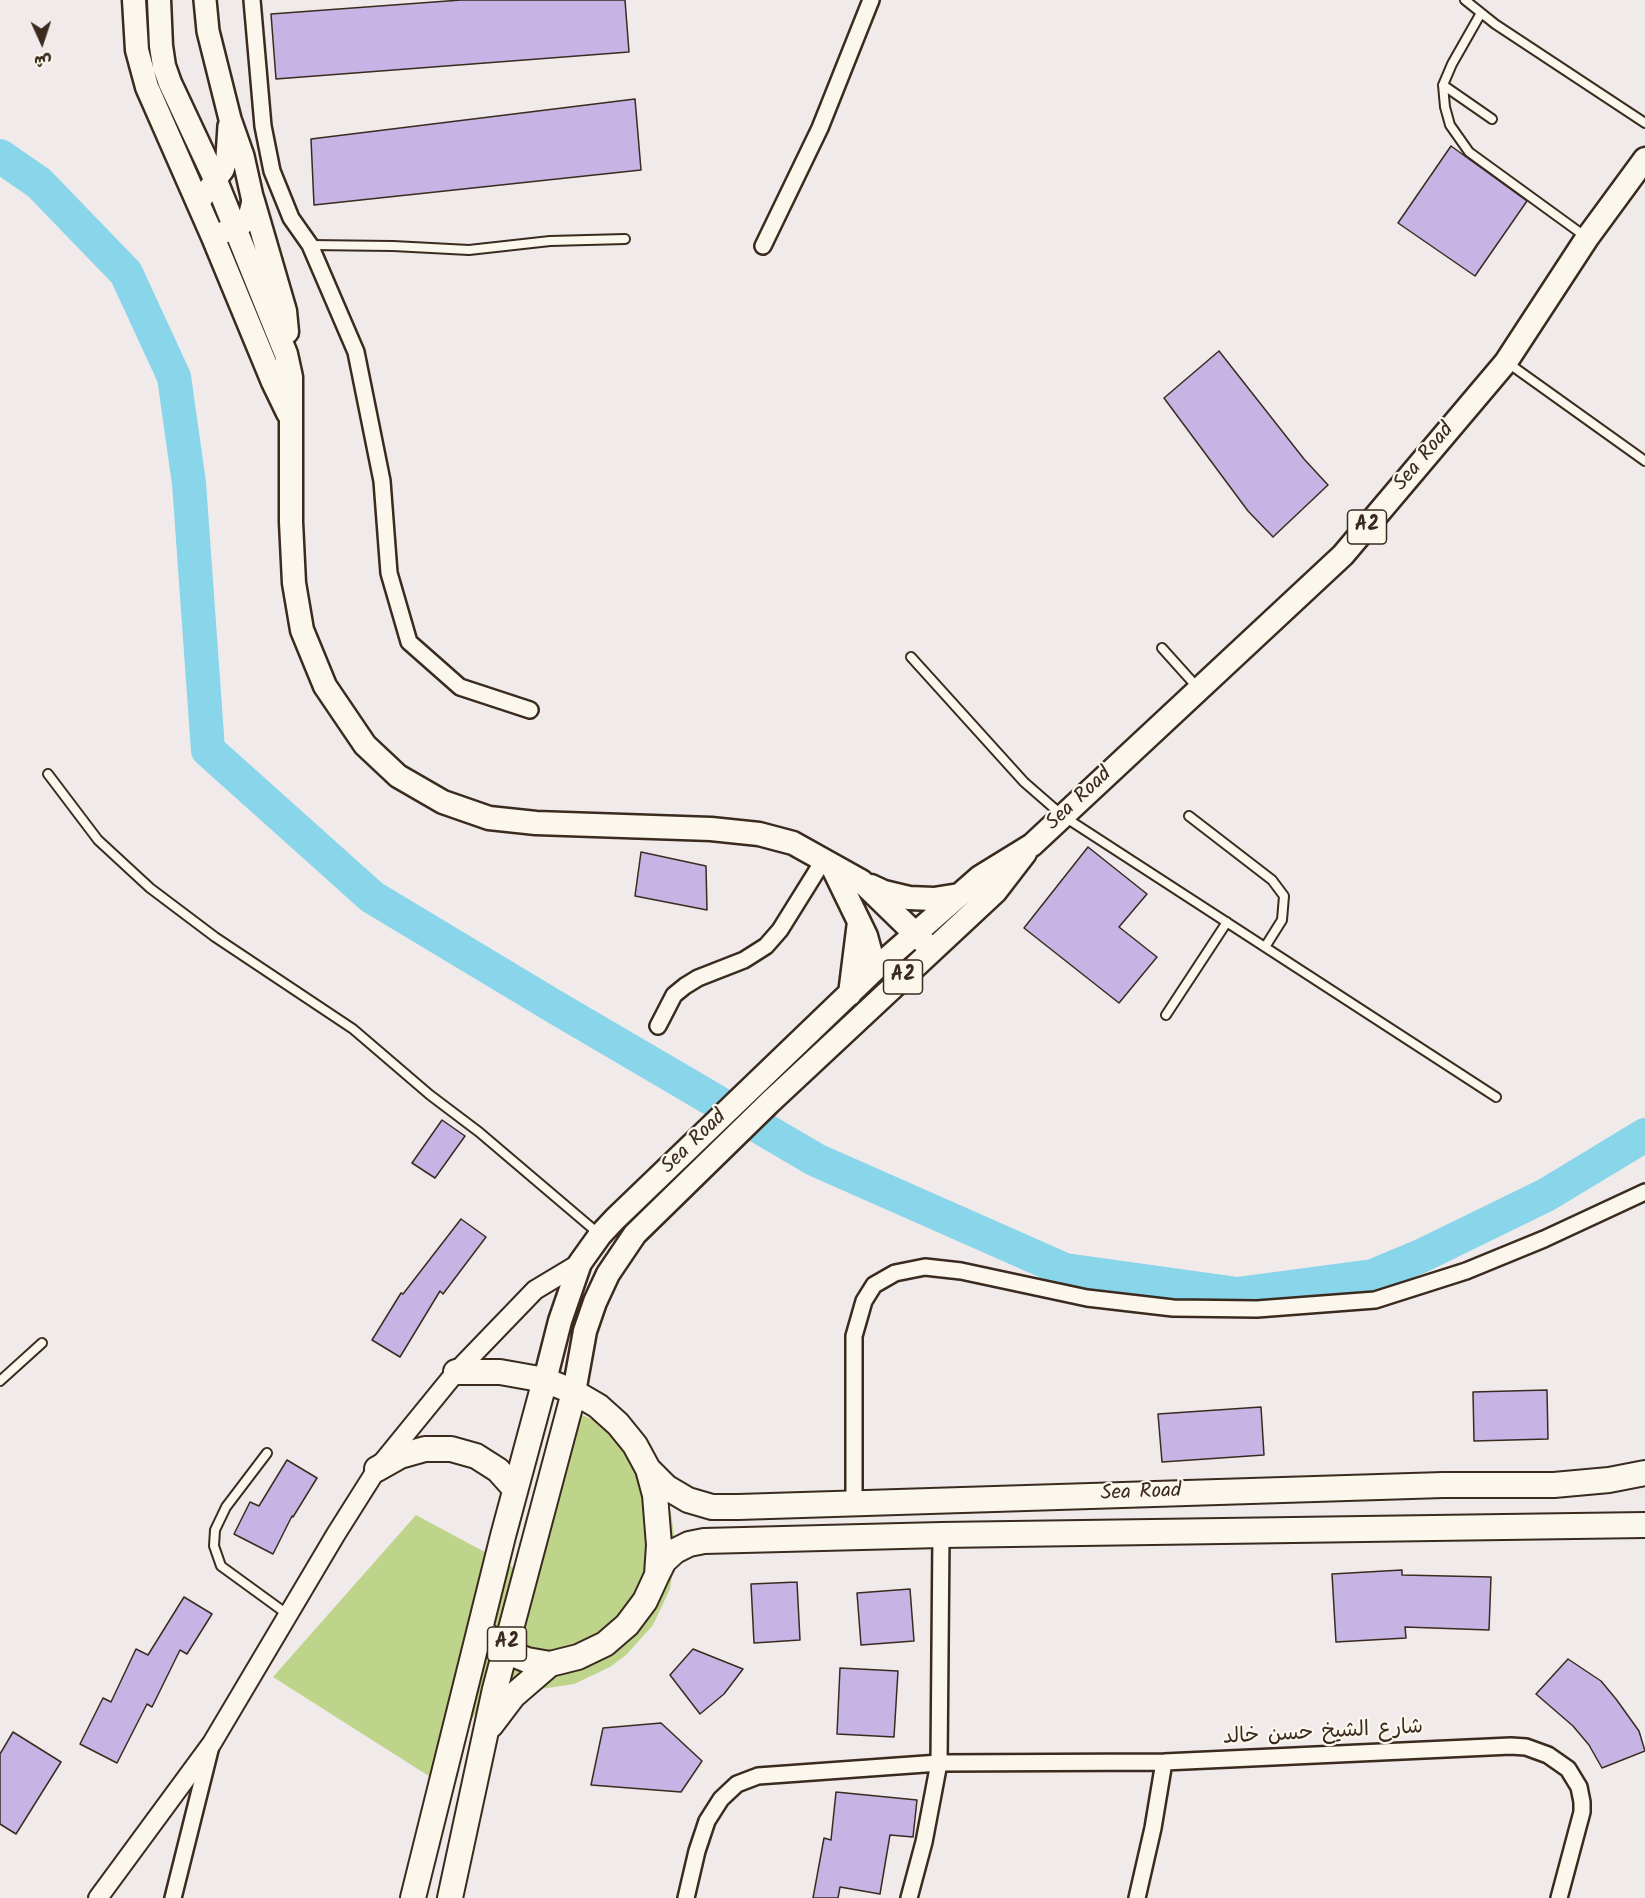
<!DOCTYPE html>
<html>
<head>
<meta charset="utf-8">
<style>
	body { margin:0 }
	#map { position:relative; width:1645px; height:1898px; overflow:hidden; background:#f0eaea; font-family:Kalam,"Playpen Sans Arabic",sans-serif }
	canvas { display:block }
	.north { position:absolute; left:12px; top:12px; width:60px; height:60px; -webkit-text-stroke:4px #fbf7ec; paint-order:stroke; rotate:177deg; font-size:16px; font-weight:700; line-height:24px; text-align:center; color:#3b2a1e }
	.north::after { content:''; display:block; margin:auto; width:21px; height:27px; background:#3b2a1e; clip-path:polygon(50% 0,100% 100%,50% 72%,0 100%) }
</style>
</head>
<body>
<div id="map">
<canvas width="1645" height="1898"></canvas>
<div class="north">ش</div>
</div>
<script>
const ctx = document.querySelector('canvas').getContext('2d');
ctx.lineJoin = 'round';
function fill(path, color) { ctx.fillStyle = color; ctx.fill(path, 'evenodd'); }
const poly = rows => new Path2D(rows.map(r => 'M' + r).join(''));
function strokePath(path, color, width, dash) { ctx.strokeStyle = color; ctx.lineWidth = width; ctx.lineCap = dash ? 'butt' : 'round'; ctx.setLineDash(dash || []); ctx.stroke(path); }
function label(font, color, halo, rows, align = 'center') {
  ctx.font = font + ' Kalam,"Playpen Sans Arabic",sans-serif'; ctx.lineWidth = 4.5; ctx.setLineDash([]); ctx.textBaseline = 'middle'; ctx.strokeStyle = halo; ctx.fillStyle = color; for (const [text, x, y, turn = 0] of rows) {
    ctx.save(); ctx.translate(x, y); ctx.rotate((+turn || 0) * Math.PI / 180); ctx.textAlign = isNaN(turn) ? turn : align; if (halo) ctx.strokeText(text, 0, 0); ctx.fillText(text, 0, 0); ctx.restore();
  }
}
fill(poly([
	[573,1411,607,1426,666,1496,671,1513,676,1550,670,1589,653,1625,626,1655,610,1667,574,1684,534,1690,495,1685,432,1778,273,1677,416,1515,518,1570]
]), '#bed48a');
strokePath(poly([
	[0,156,39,183,126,273,174,377,189,483,208,750,372,897,555,1007,816,1160,1065,1270,1237,1294,1373,1276,1421,1256,1546,1195,1645,1135]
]), '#89d5ea', 34);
const building = poly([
	[461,0,625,0,629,52,276,79,271,14,461,0],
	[635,99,641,170,314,205,311,139,635,99],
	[1451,146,1527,201,1475,276,1398,223,1451,146],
	[1219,351,1304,459,1328,485,1273,537,1248,511,1164,398,1219,351],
	[1088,847,1147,894,1119,927,1157,957,1119,1003,1024,928,1088,847],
	[641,852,706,866,707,910,635,896,641,852],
	[442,1120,465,1136,435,1178,412,1163,442,1120],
	[461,1219,486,1237,443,1294,440,1291,400,1357,372,1340,401,1293,403,1294,461,1219],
	[1547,1390,1548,1439,1474,1441,1473,1392,1547,1390],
	[1261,1407,1264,1455,1162,1462,1158,1414,1261,1407],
	[287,1460,317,1478,293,1517,292,1516,273,1554,234,1534,250,1502,259,1506,287,1460],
	[1402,1570,1402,1575,1491,1577,1489,1630,1405,1627,1406,1638,1336,1642,1332,1574,1402,1570],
	[797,1582,800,1640,754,1643,751,1584,797,1582],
	[910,1589,914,1641,861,1645,857,1593,910,1589],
	[184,1597,212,1614,187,1654,180,1650,152,1707,147,1704,117,1763,80,1744,103,1698,111,1702,136,1649,148,1655,184,1597],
	[693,1649,743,1669,724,1694,700,1714,670,1675,693,1649],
	[1568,1659,1601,1681,1616,1699,1639,1731,1645,1751,1602,1768,1589,1745,1573,1726,1536,1694,1568,1659],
	[840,1668,898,1671,894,1737,837,1734,840,1668],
	[661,1723,702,1761,681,1792,591,1785,603,1728,661,1723],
	[13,1732,61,1762,16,1834,0,1824,0,1754,13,1732],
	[836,1792,917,1800,913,1837,890,1835,880,1894,840,1887,838,1898,813,1898,824,1838,831,1840,836,1792]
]);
fill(building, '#c5b4e4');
strokePath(building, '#3b2a1e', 1.5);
const service = poly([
	[1465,0,1495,24,1645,123],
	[1481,13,1452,64,1443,85,1445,107,1450,125,1469,152,1586,237],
	[1443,85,1492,119],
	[310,245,393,246,469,250,550,241,625,239],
	[1508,363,1645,461],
	[1162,648,1197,687],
	[911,657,1024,782,1063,816,1496,1097],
	[48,774,98,840,150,888,215,937,353,1029,430,1095,479,1132,599,1234],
	[1189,816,1272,880,1284,896,1282,920,1265,947],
	[1166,1015,1227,922],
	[0,1381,42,1343],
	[267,1453,226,1507,215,1530,214,1546,221,1566,287,1614]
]);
const minor = poly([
	[252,0,263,126,272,171,291,218,310,245,356,352,382,481,389,573,409,642,460,687,530,710],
	[763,246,820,128,871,0],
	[658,1026,674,995,685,986,698,978,744,960,766,946,780,930,823,861],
	[854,1502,854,1336,864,1301,874,1285,895,1273,925,1267,961,1271,1087,1298,1173,1308,1257,1309,1375,1300,1466,1271,1544,1239,1645,1192],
	[173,1898,211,1746],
	[686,1898,697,1851,707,1821,721,1799,737,1784,758,1776,939,1763,1164,1762,1511,1746,1526,1747,1548,1755,1568,1769,1579,1787,1582,1802,1582,1812,1559,1898],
	[909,1898,924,1842,939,1763,941,1535],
	[1137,1898,1153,1828,1164,1762]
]);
const tertiary = poly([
	[98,1898,212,1743,336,1534,377,1469,456,1372,535,1290,580,1263]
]);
const secondary = poly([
	[205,0,208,31,230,119,243,156,253,201,249,217,243,223,220,234],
	[198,203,223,170,227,157,229,126]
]);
const primary = poly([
	[134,0,137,50,147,87,213,237,273,382,288,413],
	[159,0,161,46,164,66,170,83,216,181,286,354,291,377,291,522,294,583,302,630,325,686,365,745,398,776,443,802,489,818,536,823,711,829,759,834,793,843,861,881,932,950],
	[253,201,285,311,287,332],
	[832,866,866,936,875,969],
	[871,886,884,892,909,898,934,899,959,895],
	[850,994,859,922],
	[545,1380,560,1321,580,1263,600,1235,615,1219,875,969,980,877,1032,845,1343,555,1506,362,1587,238,1645,159],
	[574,1392,585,1331,595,1302,608,1274,635,1234,769,1103,995,892,1025,853]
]);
const trunk = poly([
	[456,1372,500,1372,545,1380,574,1392,598,1406,618,1424,635,1445,648,1469,655,1495,659,1545,657,1575,645,1601,627,1625,605,1644,578,1657,550,1664,527,1660,505,1651,480,1630],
	[377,1469,400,1456,425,1449,451,1449,476,1456,498,1470,515,1489],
	[648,1469,666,1487,688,1500,712,1507,738,1507,1443,1485,1554,1485,1609,1480,1645,1473],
	[657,1575,664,1561,675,1551,689,1544,704,1541,941,1535,1645,1525],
	[491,1725,513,1696,550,1664],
	[413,1898,503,1536,545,1380],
	[450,1898,495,1689,574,1392]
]);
strokePath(service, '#3b2a1e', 12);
strokePath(minor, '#3b2a1e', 20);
strokePath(tertiary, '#3b2a1e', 22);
strokePath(secondary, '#3b2a1e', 26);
strokePath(primary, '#3b2a1e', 27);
strokePath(trunk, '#3b2a1e', 28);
strokePath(service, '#fbf7ec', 8);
strokePath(minor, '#fbf7ec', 15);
strokePath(tertiary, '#fbf7ec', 18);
strokePath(secondary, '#fbf7ec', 21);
strokePath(primary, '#fbf7ec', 22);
strokePath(trunk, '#fbf7ec', 24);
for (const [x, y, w] of [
	[1367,527,39],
	[903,977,39],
	[507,1644,39]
]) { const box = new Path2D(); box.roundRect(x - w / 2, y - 17, w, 34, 4.5); ctx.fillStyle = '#fbf7ec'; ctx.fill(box); strokePath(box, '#3b2a1e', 1.5); }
label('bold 20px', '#3b2a1e', null, [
	["A2",1367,527],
	["A2",903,977],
	["A2",507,1644]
]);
label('21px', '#3b2a1e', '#fbf7ec', [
	["Sea Road",1425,458,-50],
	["Sea Road",1080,800,-43],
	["Sea Road",695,1143,-44],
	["Sea Road",1141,1494,-2],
	["شارع الشيخ حسن خالد",1323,1734,-3]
]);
</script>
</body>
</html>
